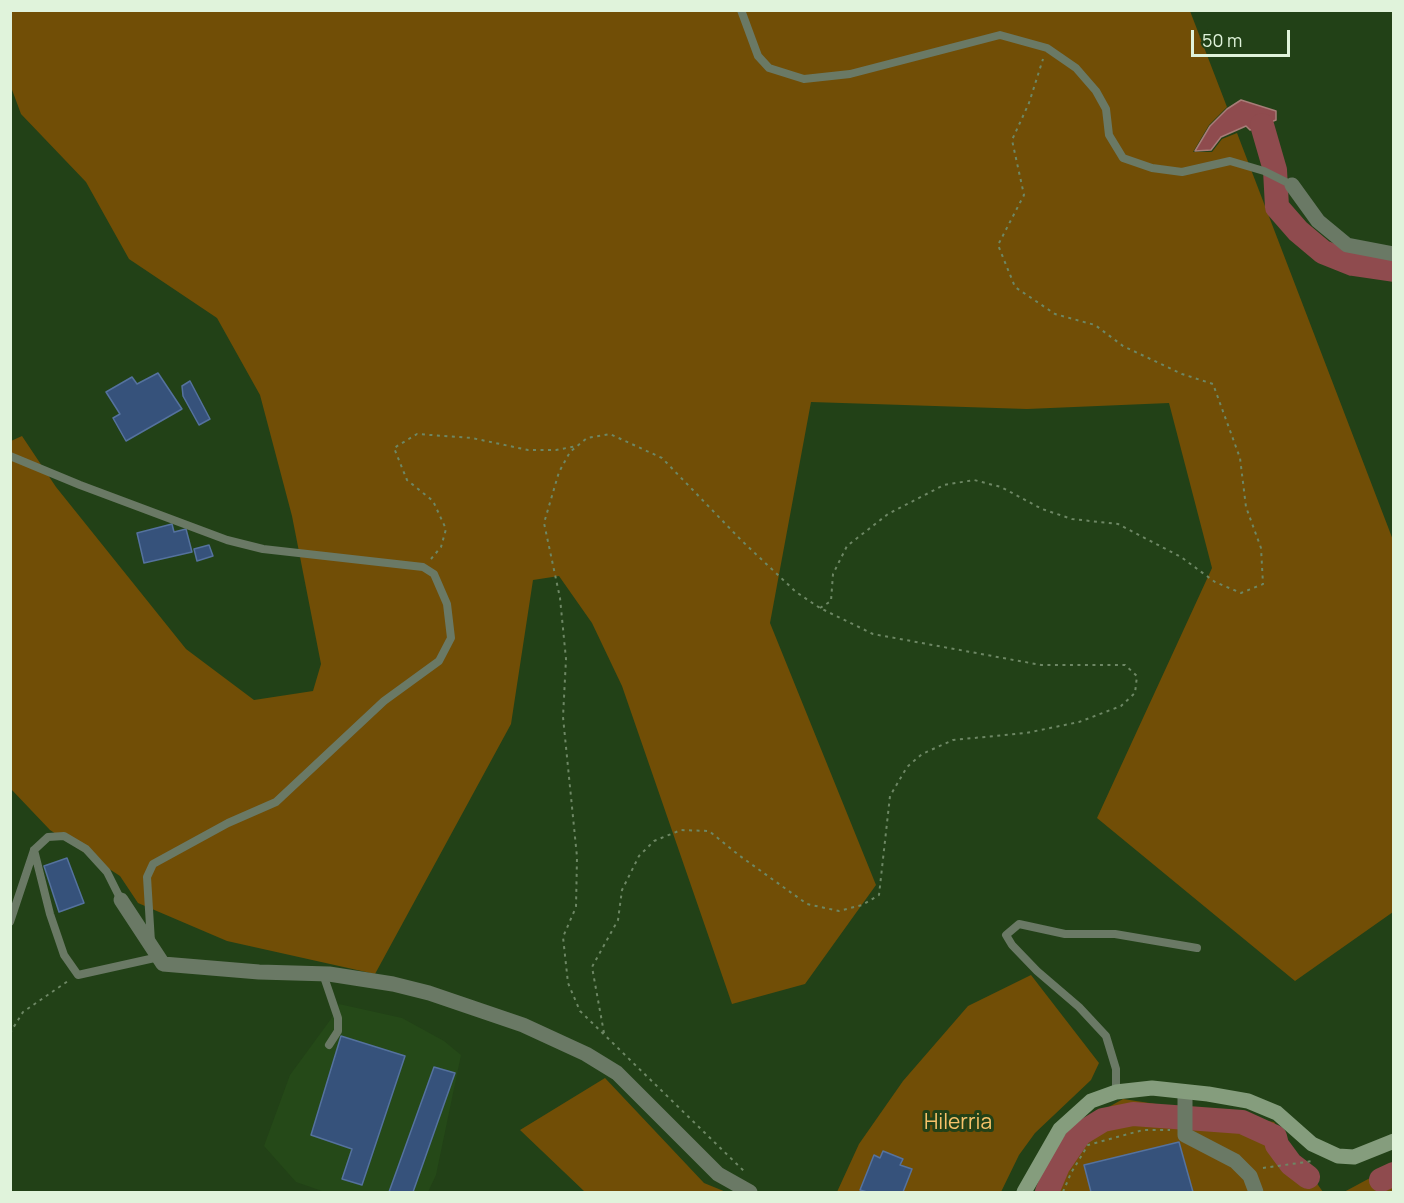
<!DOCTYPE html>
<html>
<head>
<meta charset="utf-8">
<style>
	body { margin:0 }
	#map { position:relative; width:1404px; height:1203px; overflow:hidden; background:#224117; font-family:Manrope,sans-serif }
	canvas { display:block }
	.frame { position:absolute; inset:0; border:12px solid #e0f3db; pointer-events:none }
	.scale { position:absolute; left:1191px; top:30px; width:99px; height:27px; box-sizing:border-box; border:3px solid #e0f3db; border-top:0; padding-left:8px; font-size:18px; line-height:21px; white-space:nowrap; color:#e0f3db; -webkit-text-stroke:4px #224117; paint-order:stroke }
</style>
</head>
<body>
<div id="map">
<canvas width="1404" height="1203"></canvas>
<div class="frame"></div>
<div class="scale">50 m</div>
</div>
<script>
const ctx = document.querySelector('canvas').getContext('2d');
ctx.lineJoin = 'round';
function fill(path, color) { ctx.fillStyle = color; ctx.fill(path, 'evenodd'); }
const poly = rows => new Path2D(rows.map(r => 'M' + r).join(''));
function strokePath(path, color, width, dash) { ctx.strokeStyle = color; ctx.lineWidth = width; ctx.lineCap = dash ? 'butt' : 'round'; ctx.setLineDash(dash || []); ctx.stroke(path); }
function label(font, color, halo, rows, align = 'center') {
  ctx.font = font + ' Manrope,sans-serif'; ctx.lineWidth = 6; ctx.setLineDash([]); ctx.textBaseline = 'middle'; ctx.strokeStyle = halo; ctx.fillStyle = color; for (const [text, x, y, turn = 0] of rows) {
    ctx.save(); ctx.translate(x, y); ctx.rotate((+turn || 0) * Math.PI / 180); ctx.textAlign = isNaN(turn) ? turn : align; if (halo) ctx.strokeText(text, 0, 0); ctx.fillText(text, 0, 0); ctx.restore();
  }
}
fill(poly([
	[339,1004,402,1018,444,1041,461,1055,436,1175,428,1192,325,1192,296,1182,264,1146,290,1075,331,1019]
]), '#254918');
fill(poly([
	[11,11,1190,11,1227,107,1209,125,1193,152,1212,152,1222,139,1237,133,1393,540,1393,912,1295,981,1097,818,1212,568,1169,403,1027,409,811,402,770,623,876,885,805,984,732,1004,622,686,592,623,559,576,533,580,511,724,375,974,227,941,138,903,120,876,50,830,11,789,11,441,22,436,56,487,186,649,254,700,313,691,321,664,292,516,260,395,217,318,129,259,86,182,21,114,11,87],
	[1031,975,1099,1063,1091,1080,1035,1133,1019,1155,1001,1192,837,1192,859,1144,903,1081,968,1006],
	[605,1078,704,1183,726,1192,585,1192,520,1130],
	[1123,1099,1274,1122,1323,1192,1038,1192,1071,1128],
	[1393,1162,1393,1192,1344,1192,1383,1171]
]), '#714e06');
const water = poly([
	[1241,100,1276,111,1276,120,1250,130,1246,126,1221,137,1211,150,1195,151,1210,126,1227,109,1241,100]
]);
fill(water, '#8f4b4e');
strokePath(water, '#a77d78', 1.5);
strokePath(poly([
	[1262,125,1275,170,1277,207,1298,231,1323,252,1353,264,1394,270],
	[1381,1180,1394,1174],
	[1047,1192,1058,1166,1080,1134,1103,1120,1133,1114,1242,1122,1275,1137,1277,1145,1291,1164,1308,1177]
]), '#8f4b4e', 24);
const building = poly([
	[158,373,182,409,126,441,113,418,120,414,106,392,132,377,137,384,158,373],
	[190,381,210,419,199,425,183,396,182,386,190,381],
	[172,524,174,532,186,529,192,552,144,563,137,533,172,524],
	[209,545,213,556,197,561,194,549,209,545],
	[67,858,84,903,59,912,44,866,67,858],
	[341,1036,405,1056,362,1185,342,1179,352,1149,311,1135,341,1036],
	[434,1067,455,1073,413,1192,389,1192,434,1067],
	[1179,1142,1193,1192,1091,1192,1084,1165,1179,1142],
	[883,1151,903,1159,900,1165,912,1169,903,1192,867,1192,860,1190,874,1155,880,1158,883,1151]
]);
fill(building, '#36527b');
strokePath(building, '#55729e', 1.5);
strokePath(poly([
	[431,559,441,547,446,529,433,501,407,480,394,448,417,434,472,438,528,450,556,450,577,446],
	[820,608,831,601,833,574,847,546,888,514,944,485,974,480,1001,487,1042,509,1072,519,1118,524,1181,557,1215,582,1241,593,1263,584,1261,548,1246,507,1240,458,1213,384,1182,374,1123,346,1095,325,1055,314,1015,287,998,245,1024,195,1012,140,1029,103,1043,59],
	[10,1033,23,1012,68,981],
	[604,1033,592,967,618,920,622,890,639,856,654,841,681,830,709,831,740,856,807,904,839,911,862,905,879,895,890,796,907,767,922,754,953,740,1026,733,1079,722,1121,706,1135,693,1137,676,1125,665,1041,665,873,634,820,608,796,592,741,540,662,458,610,434,587,438,570,452,559,472,544,523,560,598,566,659,563,717,577,857,576,907,563,937,568,983,580,1011,746,1173],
	[1263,1168,1313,1161],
	[1063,1192,1071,1173,1088,1145,1143,1130,1170,1130]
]), '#6d8764', 2, [3, 4.5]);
strokePath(poly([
	[741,10,758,56,769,68,804,79,850,74,1000,35,1047,48,1076,68,1096,91,1106,109,1109,135,1123,158,1152,168,1182,172,1230,161,1264,171,1292,185],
	[10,456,80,485,227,540,263,549,423,567,434,574,447,604,451,638,439,661,384,701,276,802,228,823,153,864,147,877,151,942],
	[34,850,50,914,64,955,78,975,159,957],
	[10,922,34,850,48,837,64,836,86,849,107,872,121,900],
	[323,974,338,1018,338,1031,329,1045],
	[1116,1092,1116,1069,1106,1036,1079,1007,1037,971,1012,945,1006,935,1019,924,1065,934,1115,934,1197,948]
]), '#6a7965', 8);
strokePath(poly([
	[1292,185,1318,221,1347,245,1394,254],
	[121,900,163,964,259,972,329,974,393,984,429,993,523,1025,586,1054,617,1073,718,1174,750,1192],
	[1185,1093,1185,1135,1235,1161,1250,1176,1256,1192]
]), '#6a7965', 15);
strokePath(poly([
	[1024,1192,1060,1129,1091,1101,1116,1092,1152,1088,1208,1094,1248,1101,1277,1113,1312,1144,1338,1156,1354,1157,1394,1141]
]), '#859d7d', 15);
label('21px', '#f7c26a', '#224117', [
	["Hilerria",958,1123]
]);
</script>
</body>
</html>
